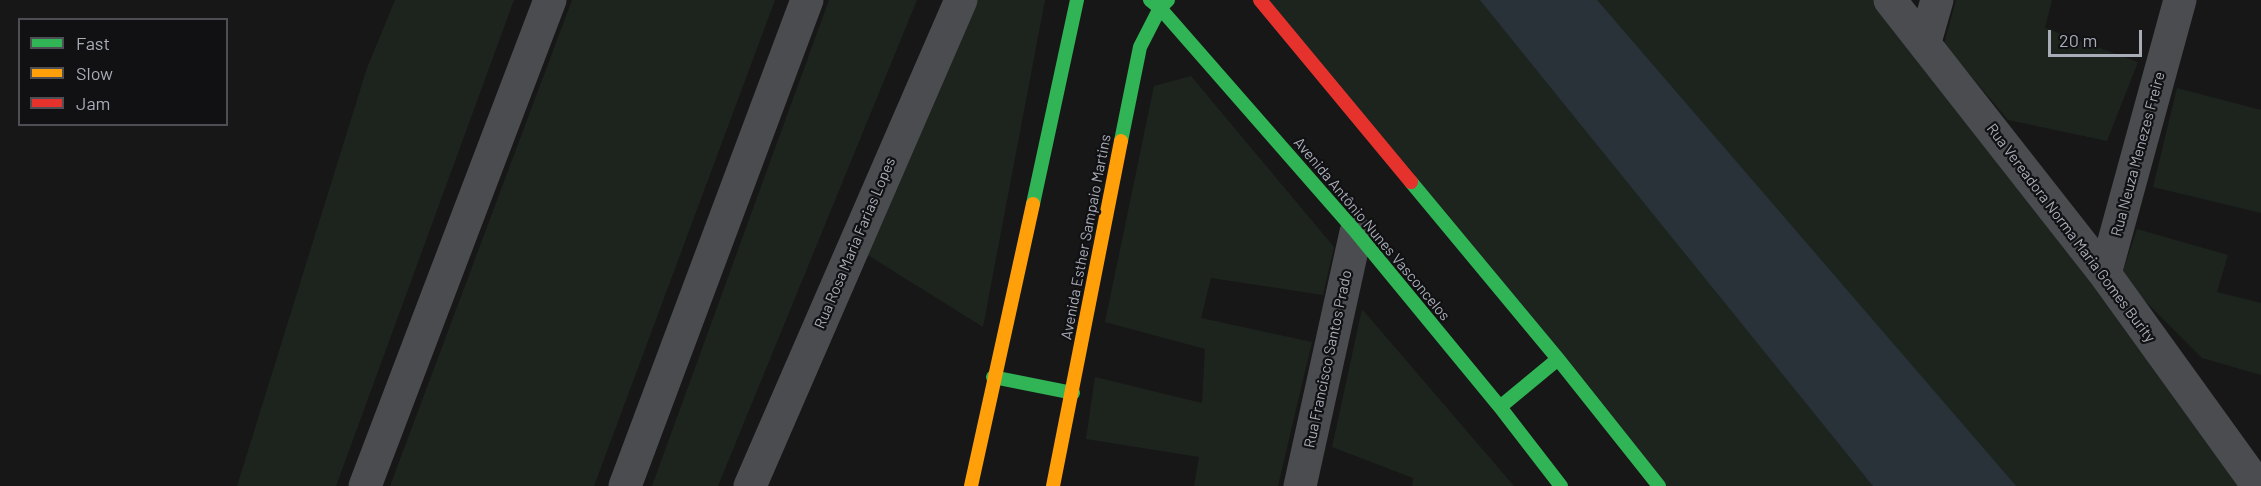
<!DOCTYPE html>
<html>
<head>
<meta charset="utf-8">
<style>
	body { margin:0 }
	#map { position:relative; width:2261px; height:486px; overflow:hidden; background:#171717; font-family:Barlow,sans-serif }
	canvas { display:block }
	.legend { position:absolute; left:18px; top:18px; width:210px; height:108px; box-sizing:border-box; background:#111113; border:2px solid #4d4f55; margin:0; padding:8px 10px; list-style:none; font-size:18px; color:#a8adb8 }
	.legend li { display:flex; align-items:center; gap:12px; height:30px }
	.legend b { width:30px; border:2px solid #4d4f55 }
	.scale { position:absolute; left:2048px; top:30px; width:94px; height:27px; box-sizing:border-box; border:3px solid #a8adb8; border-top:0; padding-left:8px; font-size:18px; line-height:21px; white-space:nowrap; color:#a8adb8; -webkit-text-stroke:4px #111113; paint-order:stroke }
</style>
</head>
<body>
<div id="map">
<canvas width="2261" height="486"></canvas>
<ul class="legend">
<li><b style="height:8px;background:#30b455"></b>Fast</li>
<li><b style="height:8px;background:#ff9f0a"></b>Slow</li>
<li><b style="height:8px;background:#e5322d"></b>Jam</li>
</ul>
<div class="scale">20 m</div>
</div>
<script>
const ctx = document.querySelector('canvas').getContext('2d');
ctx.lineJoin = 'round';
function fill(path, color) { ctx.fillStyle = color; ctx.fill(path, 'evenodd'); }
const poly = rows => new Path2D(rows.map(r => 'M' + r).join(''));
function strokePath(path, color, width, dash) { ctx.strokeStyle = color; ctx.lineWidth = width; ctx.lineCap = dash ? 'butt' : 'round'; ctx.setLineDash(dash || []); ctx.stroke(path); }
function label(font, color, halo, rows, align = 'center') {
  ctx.font = font + ' Barlow,sans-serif'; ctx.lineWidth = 4.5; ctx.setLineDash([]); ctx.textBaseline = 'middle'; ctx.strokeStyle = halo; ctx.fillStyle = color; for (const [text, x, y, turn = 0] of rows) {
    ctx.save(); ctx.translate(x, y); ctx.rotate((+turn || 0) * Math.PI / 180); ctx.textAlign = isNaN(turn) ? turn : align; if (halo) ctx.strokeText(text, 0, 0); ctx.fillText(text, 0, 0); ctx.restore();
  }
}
fill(poly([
	[395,0,514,0,336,486,237,486,367,68],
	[572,0,775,0,594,486,390,486],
	[829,0,917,0,718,486,652,486],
	[974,0,1045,0,983,327,866,254],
	[1258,0,1890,0,2258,486,1652,486],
	[1956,0,2052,0,2045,28,2138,62,2107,141,2008,120,1944,44],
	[1191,76,1334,247,1323,295,1211,278,1201,318,1312,342,1278,486,1194,486,1199,457,1086,439,1095,377,1202,403,1205,349,1105,322,1154,86],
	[2177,88,2261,110,2261,213,2153,187],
	[2137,229,2228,255,2217,292,2261,303,2261,375,2202,358,2121,277],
	[1362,309,1514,486,1412,486,1413,478,1332,447]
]), '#1d241e');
fill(poly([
	[1480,0,1597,0,2016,486,1873,486]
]), '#2a3239');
strokePath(poly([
	[1890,0,2105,274,2258,486],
	[1925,42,1937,0],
	[2105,274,2180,0],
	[365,486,550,0],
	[625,486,807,0],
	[750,486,961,0],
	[1300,486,1356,232]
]), '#4b4c50', 33);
strokePath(poly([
	[1150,0,1160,8,1356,232,1500,407,1561,486],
	[1121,141,1140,47,1160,8,1168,0],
	[1411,182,1558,359,1659,486],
	[1033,204,1077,0],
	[993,377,1073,393],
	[1500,407,1558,359]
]), '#30b455', 14);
strokePath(poly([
	[971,486,1033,204],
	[1053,486,1121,141]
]), '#ff9f0a', 14);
strokePath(poly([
	[1260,0,1411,182]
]), '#e5322d', 14);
label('15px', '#a8adb8', '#111113', [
	["Rua Neuza Menezes Freire",2138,154,-75],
	["Avenida Antônio Nunes Vasconcelos",1372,229,50],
	["Rua Vereadora Norma Maria Gomes Burity",2071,233,53],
	["Avenida Esther Sampaio Martins",1086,237,-79],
	["Rua Rosa Maria Farias Lopes",855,243,-67],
	["Rua Francisco Santos Prado",1328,359,-78]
]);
</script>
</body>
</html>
